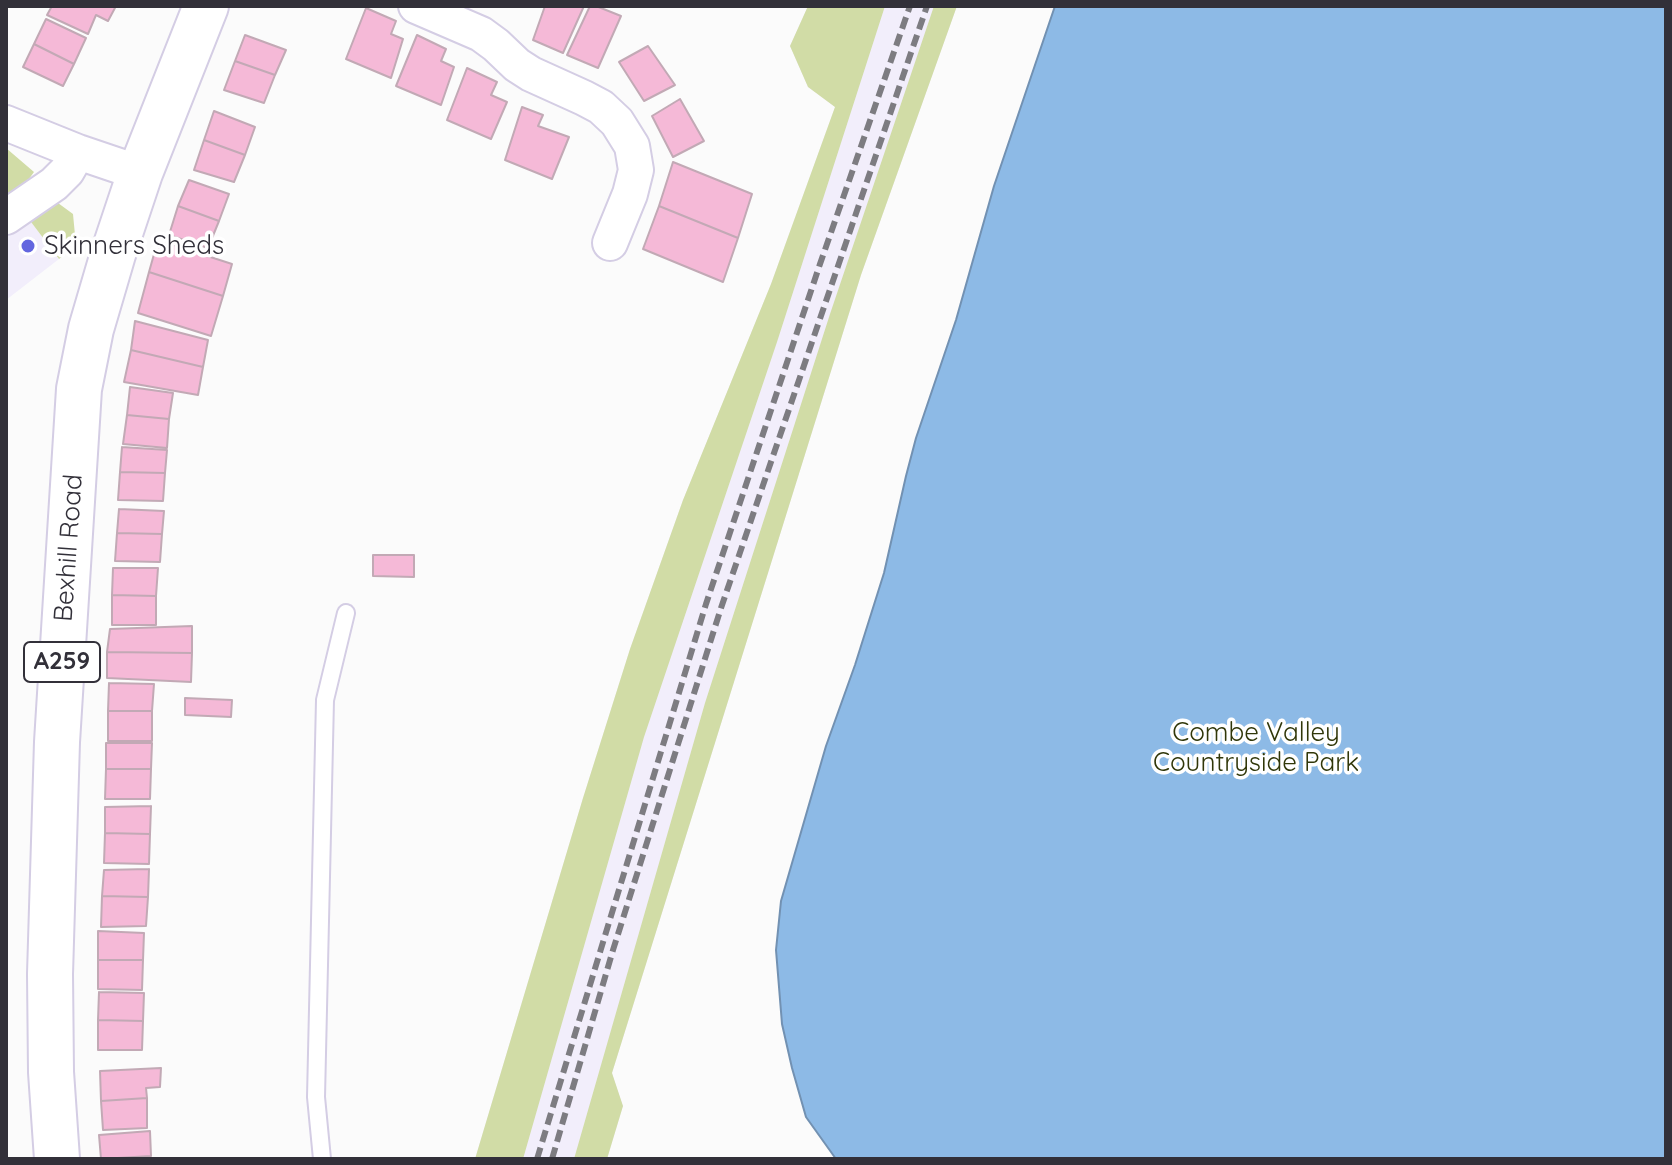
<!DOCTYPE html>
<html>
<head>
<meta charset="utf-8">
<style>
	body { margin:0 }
	#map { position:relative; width:1672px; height:1165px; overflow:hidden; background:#fbfbfb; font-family:Quicksand,sans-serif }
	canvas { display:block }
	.frame { position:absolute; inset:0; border:8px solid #323039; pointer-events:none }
</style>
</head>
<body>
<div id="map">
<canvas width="1672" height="1165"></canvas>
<div class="frame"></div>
</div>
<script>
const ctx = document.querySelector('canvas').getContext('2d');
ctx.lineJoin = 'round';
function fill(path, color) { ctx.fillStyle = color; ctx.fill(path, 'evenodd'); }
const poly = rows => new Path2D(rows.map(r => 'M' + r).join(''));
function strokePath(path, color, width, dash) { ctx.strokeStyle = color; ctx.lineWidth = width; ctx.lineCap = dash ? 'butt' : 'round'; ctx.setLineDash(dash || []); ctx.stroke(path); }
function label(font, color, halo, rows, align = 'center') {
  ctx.font = font + ' Quicksand,sans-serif'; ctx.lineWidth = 7; ctx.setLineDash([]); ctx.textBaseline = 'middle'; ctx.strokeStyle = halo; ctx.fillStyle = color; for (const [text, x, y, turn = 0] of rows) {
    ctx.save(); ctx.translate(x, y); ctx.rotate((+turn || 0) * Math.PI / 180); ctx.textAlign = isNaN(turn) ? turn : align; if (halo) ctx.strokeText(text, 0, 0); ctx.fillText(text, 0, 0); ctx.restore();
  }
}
fill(poly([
	[808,6,957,6,861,275,612,1073,623,1106,607,1159,475,1159,583,798,630,649,683,500,771,284,835,107,808,87,790,46],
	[28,218,59,259,6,300,6,233]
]), '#f2eefb');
fill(poly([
	[808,6,885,6,777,342,644,737,523,1159,475,1159,583,798,630,649,683,500,771,284,835,107,808,87,790,46],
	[934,6,957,6,861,275,612,1073,623,1106,607,1159,574,1159,705,703,830,314],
	[6,148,34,172,15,198,6,204],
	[58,203,73,214,75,235,67,253,59,259,28,218]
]), '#d1dca6');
const water = poly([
	[1055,6,1666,6,1666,1159,836,1159,806,1117,792,1068,782,1024,776,950,781,901,826,746,855,665,884,573,906,476,916,438,956,320,994,186,1055,6]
]);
fill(water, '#8dbae6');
strokePath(water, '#7291b2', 2);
const building = poly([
	[52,6,116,6,108,21,96,15,88,34,47,15,52,6],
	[545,6,584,6,563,53,533,40,545,6],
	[590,6,596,6,621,16,598,68,567,55,590,6],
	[366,8,396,21,391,34,403,39,391,78,346,59,366,8],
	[46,19,86,38,74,64,34,44,46,19],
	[245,35,286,50,275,75,235,61,245,35],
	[417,35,446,49,441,61,454,67,441,105,396,86,417,35],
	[34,44,74,64,63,86,23,67,34,44],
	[648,46,675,85,644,101,619,62,648,46],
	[235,61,275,75,264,103,224,90,235,61],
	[467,68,497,82,491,95,507,102,491,139,447,120,467,68],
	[680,99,704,141,673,157,652,116,680,99],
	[522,107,543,115,538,126,569,137,552,179,505,160,522,107],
	[214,111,255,127,245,155,204,140,214,111],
	[204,140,245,155,234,182,194,170,204,140],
	[673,162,752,194,738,238,659,206,673,162],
	[189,180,229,194,219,221,178,206,189,180],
	[178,206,219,221,208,248,169,235,178,206],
	[659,206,738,238,723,282,643,249,659,206],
	[158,240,232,264,223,296,149,272,158,240],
	[149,272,223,296,211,336,138,313,149,272],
	[135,321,208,340,203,367,131,350,135,321],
	[131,350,203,367,198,395,124,382,131,350],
	[130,387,173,393,169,419,127,415,130,387],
	[127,415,169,419,167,448,123,444,127,415],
	[122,447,167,450,165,473,120,472,122,447],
	[120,472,165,473,163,501,118,500,120,472],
	[119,509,164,511,162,534,117,533,119,509],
	[117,533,162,534,160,562,115,561,117,533],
	[373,555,414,555,414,577,373,576,373,555],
	[113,568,158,568,156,596,112,595,113,568],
	[112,595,156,596,156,625,112,625,112,595],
	[192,626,192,653,107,652,110,629,192,626],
	[107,652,192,653,191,682,107,678,107,652],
	[109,683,154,684,152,711,108,711,109,683],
	[185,698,232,700,231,717,185,715,185,698],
	[108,711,152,711,152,741,108,741,108,711],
	[106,743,152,743,151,769,106,769,106,743],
	[106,769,151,769,150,799,105,799,106,769],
	[151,806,150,834,105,833,105,807,151,806],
	[105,833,150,834,149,864,104,863,105,833],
	[149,869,148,897,102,896,104,870,149,869],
	[102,896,148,897,146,926,101,927,102,896],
	[98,931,144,933,143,960,98,960,98,931],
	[98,960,143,960,142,990,98,989,98,960],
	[99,992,144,993,143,1021,98,1020,99,992],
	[98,1020,143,1021,142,1050,98,1050,98,1020],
	[161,1068,160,1087,146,1088,147,1098,101,1101,100,1071,161,1068],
	[147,1098,147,1128,103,1130,101,1101,147,1098],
	[150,1131,151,1156,101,1159,99,1135,150,1131]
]);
fill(building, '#f5b9d7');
strokePath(building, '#c2a9b5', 2);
const service = poly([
	[322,1159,316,1097,325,700,346,613]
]);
const minor = poly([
	[416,6,481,34,496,45,517,65,531,74,584,98,601,107,617,122,632,146,636,170,630,194,610,243],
	[6,123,78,152,140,173],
	[6,217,54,184,67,171,78,152]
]);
const trunk = poly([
	[57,1159,51,1072,50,974,57,742,79,389,91,329,113,254,140,173,206,6]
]);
strokePath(service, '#d4cde4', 20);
strokePath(minor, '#d4cde4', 38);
strokePath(trunk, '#d4cde4', 48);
strokePath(service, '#fff', 16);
strokePath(minor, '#fff', 34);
strokePath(trunk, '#fff', 44);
strokePath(poly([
	[537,1159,706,604,820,264,910,6],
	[552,1159,613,950,721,608,927,6]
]), '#7d7c81', 6, [12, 6]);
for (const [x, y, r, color] of [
	[28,246,8,"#6366df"]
]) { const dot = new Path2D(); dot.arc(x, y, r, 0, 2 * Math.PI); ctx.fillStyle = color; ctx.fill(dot); strokePath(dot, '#fff', 3); }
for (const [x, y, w] of [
	[62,662,76]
]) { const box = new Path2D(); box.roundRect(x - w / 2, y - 20, w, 40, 6); ctx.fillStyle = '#fff'; ctx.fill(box); strokePath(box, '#323039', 2); }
label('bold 24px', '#323039', null, [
	["A259",62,662]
]);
label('26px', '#323039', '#fff', [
	["Skinners Sheds",44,246]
], 'left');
label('26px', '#323039', '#fff', [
	["Bexhill Road",69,548,-86]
]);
label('26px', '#303709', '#fff', [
	["Combe Valley",1256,733],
	["Countryside Park",1256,763]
]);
</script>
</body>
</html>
